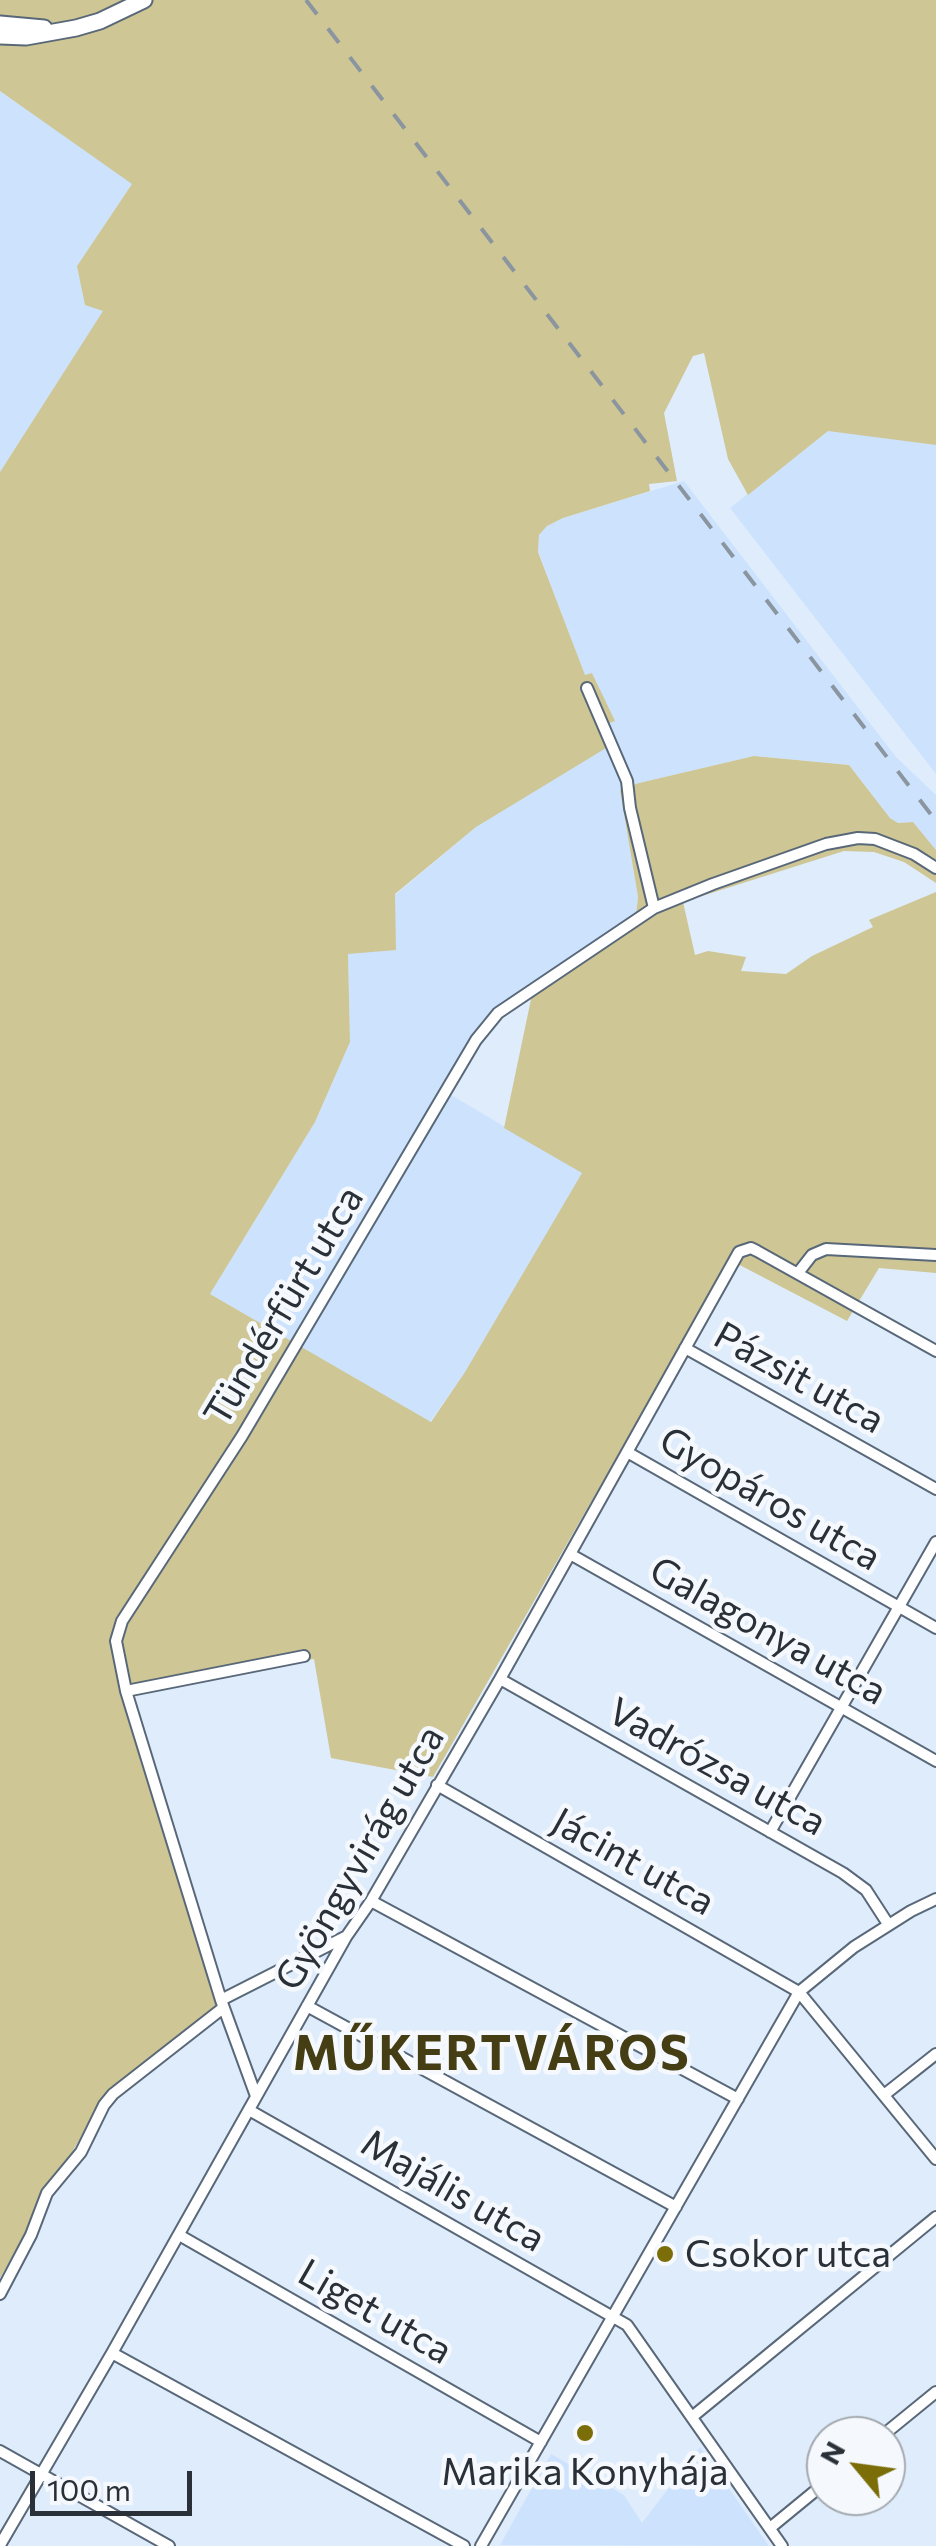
<!DOCTYPE html>
<html>
<head>
<meta charset="utf-8">
<style>
	body { margin:0 }
	#map { position:relative; width:936px; height:2546px; overflow:hidden; background:#dfecfc; font-family:Commissioner,sans-serif }
	canvas { display:block }
	.north { position:absolute; left:806px; top:2416px; width:100px; height:100px; box-sizing:border-box; background:#f5f9fd; border:2px solid #a3a9ae; border-radius:50%; rotate:299deg; font-size:28px; font-weight:700; line-height:40px; text-align:center; color:#293037 }
	.north::after { content:''; display:block; margin:auto; width:35px; height:45px; background:#7b6d08; clip-path:polygon(50% 0,100% 100%,50% 72%,0 100%) }
	.scale { position:absolute; left:30px; top:2471px; width:162px; height:45px; box-sizing:border-box; border:5px solid #293037; border-top:0; padding-left:12px; font-size:30px; line-height:35px; white-space:nowrap; color:#293037; -webkit-text-stroke:8px #f5f9fd; paint-order:stroke }
</style>
</head>
<body>
<div id="map">
<canvas width="936" height="2546"></canvas>
<div class="north">N</div>
<div class="scale">100 m</div>
</div>
<script>
const ctx = document.querySelector('canvas').getContext('2d');
ctx.lineJoin = 'round';
function fill(path, color) { ctx.fillStyle = color; ctx.fill(path, 'evenodd'); }
const poly = rows => new Path2D(rows.map(r => 'M' + r).join(''));
function strokePath(path, color, width, dash) { ctx.strokeStyle = color; ctx.lineWidth = width; ctx.lineCap = dash ? 'butt' : 'round'; ctx.setLineDash(dash || []); ctx.stroke(path); }
function label(font, color, halo, rows, align = 'center') {
  ctx.font = font + ' Commissioner,sans-serif'; ctx.lineWidth = 9; ctx.setLineDash([]); ctx.textBaseline = 'middle'; ctx.strokeStyle = halo; ctx.fillStyle = color; for (const [text, x, y, turn = 0] of rows) {
    ctx.save(); ctx.translate(x, y); ctx.rotate((+turn || 0) * Math.PI / 180); ctx.textAlign = isNaN(turn) ? turn : align; if (halo) ctx.strokeText(text, 0, 0); ctx.fillText(text, 0, 0); ctx.restore();
  }
}
fill(poly([
	[0,91,133,183,77,266,104,310,0,472],
	[828,430,936,445,936,774,730,508],
	[684,481,896,757,936,795,936,850,913,822,898,823,890,818,849,765,754,756,639,783,620,790,638,897,636,915,482,1020,441,1089,583,1173,465,1372,430,1422,210,1294,315,1122,350,1042,348,954,395,895,476,827,607,724,614,721,592,673,585,676,538,551,539,535,547,526,563,518],
	[700,2447,769,2546,500,2545,551,2454,624,2495,642,2523]
]), '#cde3fd');
fill(poly([
	[0,0,936,0,936,445,828,431,748,495,728,459,704,353,693,356,664,413,677,481,649,484,650,491,563,518,547,526,539,535,538,552,585,675,592,673,615,721,607,724,616,742,476,827,395,894,396,950,348,954,350,1042,315,1122,210,1294,431,1422,465,1372,582,1173,504,1128,534,985,636,915,638,897,620,790,639,783,754,756,849,765,890,818,898,823,913,822,936,850,936,883,904,862,874,852,844,851,683,902,695,955,708,951,746,957,741,971,786,974,812,956,873,927,869,920,936,892,936,1273,879,1268,847,1321,730,1260,433,1777,331,1758,314,1659,118,1686,217,2008,101,2102,0,2278,0,472,103,311,85,305,77,266,132,184,0,91]
]), '#cec694');
const minor = poly([
	[587,688,627,781,630,808,654,908],
	[798,1273,812,1255,826,1249,936,1255],
	[685,1348,936,1489],
	[627,1452,936,1628],
	[570,1554,936,1761],
	[500,1679,843,1873,866,1890,888,1924],
	[126,1691,304,1656],
	[437,1785,799,1992,936,2159],
	[770,1832,936,1542],
	[371,1901,738,2099],
	[221,2000,345,1937],
	[307,2006,676,2207],
	[884,2095,936,2054],
	[256,2096,221,2000,126,1691,116,1641,122,1621,242,1436,476,1040,498,1013,654,908,713,884,826,844,858,838,875,839,914,854,936,868],
	[249,2110,627,2325,782,2546],
	[179,2235,541,2442],
	[0,2294,31,2235,47,2193,81,2152,104,2105,113,2094,223,2008],
	[112,2353,464,2546],
	[692,2417,936,2217],
	[882,2436,936,2392],
	[0,2451,169,2546],
	[770,2528,826,2482],
	[0,2545,112,2353,346,1937,371,1901,500,1679,739,1252,751,1248,757,1251,936,1351],
	[481,2546,799,1992,854,1947,911,1911,936,1899]
]);
const primary = poly([
	[0,24,44,28],
	[0,36,26,37,76,28,100,21,144,0]
]);
strokePath(minor, '#596879', 14);
strokePath(primary, '#596879', 19);
strokePath(minor, '#fff', 10);
strokePath(primary, '#fff', 15);
strokePath(poly([
	[306,0,936,821]
]), '#8a95a0', 4, [18, 18]);
for (const [x, y, r, color] of [
	[665,2254,10,"#7b6d08"],
	[585,2433,10,"#7b6d08"]
]) { const dot = new Path2D(); dot.arc(x, y, r, 0, 2 * Math.PI); ctx.fillStyle = color; ctx.fill(dot); strokePath(dot, '#f5f9fd', 4); }
label('38px', '#293037', '#f5f9fd', [
	["Tündérfürt utca",284,1306,-59],
	["Pázsit utca",799,1378,29],
	["Gyopáros utca",770,1499,30],
	["Galagonya utca",768,1631,29],
	["Vadrózsa utca",717,1767,29],
	["Gyöngyvirág utca",360,1858,-60],
	["Jácint utca",633,1862,29],
	["Majális utca",453,2191,30],
	["Liget utca",375,2312,30]
]);
label('38px', '#293037', '#f5f9fd', [
	["Csokor utca",685,2254],
	["Marika Konyhája",585,2472,"center"]
], 'left');
ctx.letterSpacing = '2.5px';
label('bold 48px', '#453e14', '#f5f9fd', [
	["MŰKERTVÁROS",492,2054]
]);
ctx.letterSpacing = '0px';
</script>
</body>
</html>
